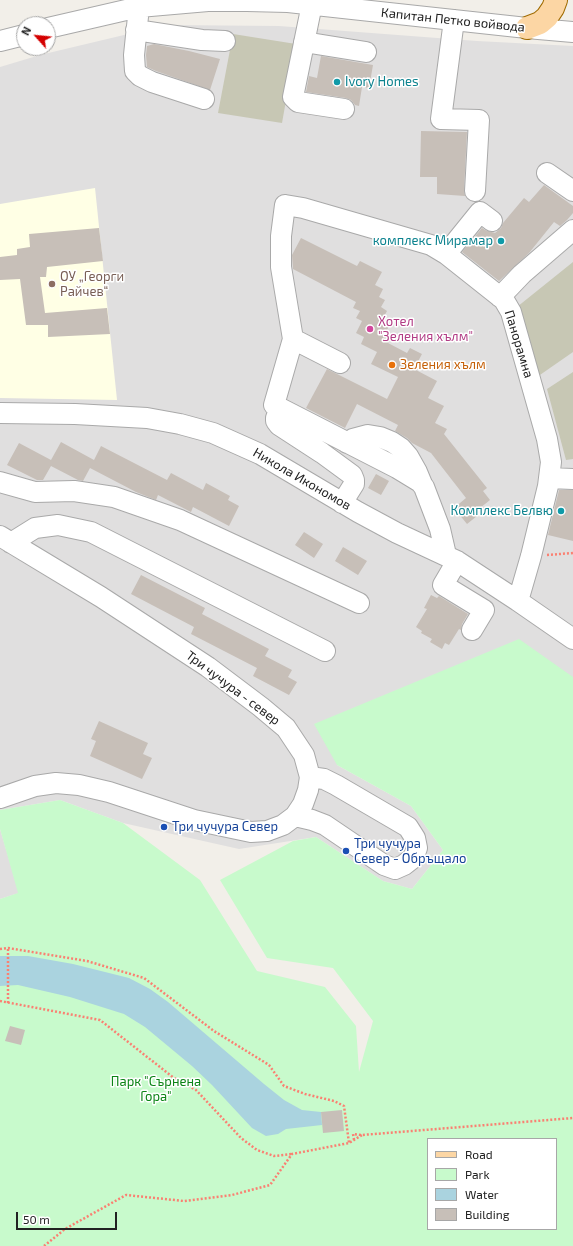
<!DOCTYPE html>
<html>
<head>
<meta charset="utf-8">
<style>
	body { margin:0 }
	#map { position:relative; width:573px; height:1246px; overflow:hidden; background:#f2efe9; font-family:"Exo 2",sans-serif }
	canvas { display:block }
	.legend { position:absolute; left:427px; top:1138px; width:130px; height:92px; box-sizing:border-box; background:#fff; border:1px solid #a7a7a7; margin:0; padding:5px 7px; list-style:none; font-size:12px; color:#222 }
	.legend li { display:flex; align-items:center; gap:8px; height:20px }
	.legend b { width:20px; border:1px solid #a7a7a7 }
	.north { position:absolute; left:16px; top:16px; width:40px; height:40px; box-sizing:border-box; background:#fff; border:1px solid #a7a7a7; border-radius:50%; rotate:297deg; font-size:11px; font-weight:700; line-height:16px; text-align:center; color:#222 }
	.north::after { content:''; display:block; margin:auto; width:14px; height:18px; background:#d40000; clip-path:polygon(50% 0,100% 100%,50% 72%,0 100%) }
	.scale { position:absolute; left:16px; top:1212px; width:101px; height:18px; box-sizing:border-box; border:2px solid #222; border-top:0; padding-left:5px; font-size:12px; line-height:14px; white-space:nowrap; color:#222; -webkit-text-stroke:3px #fff; paint-order:stroke }
</style>
</head>
<body>
<div id="map">
<canvas width="573" height="1246"></canvas>
<ul class="legend">
<li><b style="height:5px;background:#fcd6a4"></b>Road</li>
<li><b style="height:11px;background:#c8facc"></b>Park</li>
<li><b style="height:11px;background:#aad3df"></b>Water</li>
<li><b style="height:11px;background:#c7bfb8"></b>Building</li>
</ul>
<div class="north">N</div>
<div class="scale">50 m</div>
</div>
<script>
const ctx = document.querySelector('canvas').getContext('2d');
ctx.lineJoin = 'round';
function fill(path, color) { ctx.fillStyle = color; ctx.fill(path, 'evenodd'); }
const poly = rows => new Path2D(rows.map(r => 'M' + r).join(''));
function strokePath(path, color, width, dash) { ctx.strokeStyle = color; ctx.lineWidth = width; ctx.lineCap = dash ? 'butt' : 'round'; ctx.setLineDash(dash || []); ctx.stroke(path); }
function label(font, color, halo, rows, align = 'center') {
  ctx.font = font + ' "Exo 2",sans-serif'; ctx.lineWidth = 3; ctx.setLineDash([]); ctx.textBaseline = 'middle'; ctx.strokeStyle = halo; ctx.fillStyle = color; for (const [text, x, y, turn = 0] of rows) {
    ctx.save(); ctx.translate(x, y); ctx.rotate((+turn || 0) * Math.PI / 180); ctx.textAlign = isNaN(turn) ? turn : align; if (halo) ctx.strokeText(text, 0, 0); ctx.fillText(text, 0, 0); ctx.restore();
  }
}
fill(poly([
	[166,25,279,26,477,41,573,46,573,677,337,765,411,806,443,850,412,889,383,881,316,837,239,849,123,823,60,800,0,810,0,67,40,55],
	[0,829,19,893,0,899]
]), '#e0dfdf');
fill(poly([
	[95,188,117,400,0,398,0,204]
]), '#ffffe5');
fill(poly([
	[233,34,296,44,282,123,218,113],
	[573,262,573,352,537,377,517,307],
	[573,372,573,459,566,460,547,389]
]), '#c7c7b4');
fill(poly([
	[519,639,573,677,573,1246,0,1246,0,899,18,893,0,829,0,810,60,800,123,823,200,880,257,971,325,987,356,1026,359,1072,373,1021,333,968,267,958,220,880,293,841,316,837,383,881,412,889,443,850,411,806,337,765,314,724],
	[428,1139,556,1139,556,1229,428,1229]
]), '#c8facc');
fill(poly([
	[0,956,28,956,73,964,129,978,150,989,168,1002,264,1084,284,1100,302,1110,321,1112,322,1125,286,1129,278,1134,266,1136,252,1128,212,1085,192,1066,145,1027,124,1014,70,997,18,985,0,986]
]), '#aad3df');
fill(poly([
	[154,44,189,51,220,59,210,90,156,71,147,67,146,55,147,46],
	[321,56,373,65,369,88,362,87,359,106,355,105,351,100,346,98,306,92,309,76,317,78],
	[421,131,467,132,464,190,465,196,437,194,437,177,420,177],
	[544,185,573,206,573,213,567,220,560,226,554,222,529,253,499,281,462,252,482,228,485,230,495,233,501,228,503,223,524,198,529,202],
	[99,228,103,261,47,267,46,277,40,277,45,313,107,308,110,334,48,337,48,325,26,325,20,279,0,280,0,257,17,255,17,249,30,247,29,234],
	[301,238,357,266,360,261,382,272,375,285,383,289,379,297,385,300,381,307,387,311,381,322,389,326,386,332,392,336,388,343,407,353,410,348,422,354,414,369,437,381,428,398,444,406,435,423,447,429,444,434,487,488,483,491,490,500,475,512,477,516,467,524,454,508,466,498,431,453,412,443,407,438,395,431,398,425,357,404,345,428,306,408,327,369,387,399,398,377,371,364,377,352,361,344,364,337,356,333,362,321,356,318,360,311,353,308,356,302,293,269,292,255],
	[61,442,94,460,101,446,167,480,171,473,203,490,206,483,230,496,228,500,239,506,229,526,193,507,191,512,158,495,156,500,136,492,90,468,83,481,78,480,51,466,43,480,37,480,7,465,19,443,51,460],
	[376,474,389,481,381,495,368,488],
	[559,490,573,490,573,541,548,535],
	[304,532,323,544,314,558,295,545],
	[343,547,367,561,358,575,335,561],
	[141,575,205,608,202,614,269,649,265,656,292,670,288,677,297,682,289,695,253,676,257,668,191,634,194,627,131,594],
	[431,595,437,598,439,596,468,614,462,624,461,630,459,629,449,645,445,643,442,649,430,642,432,639,421,633,422,631,416,627,427,609,424,608],
	[99,721,148,743,143,754,152,758,142,779,90,756,96,741,91,739],
	[10,1026,25,1030,21,1045,5,1041],
	[342,1110,344,1131,323,1133,321,1112]
]), '#c7bfb8');
const minor = poly([
	[312,4,293,97,298,102,344,109],
	[139,7,134,55,135,71,140,76,152,82,204,99],
	[454,20,441,119,479,120,475,191],
	[48,28,139,7,208,1,247,1,288,2,527,28,573,32],
	[136,30,202,40,225,41],
	[0,41,24,35],
	[304,42,366,52],
	[547,173,573,191],
	[446,254,480,212,492,221],
	[500,297,522,274,573,230],
	[293,339,281,267,281,236,285,205,303,208,431,245,446,254,504,300,511,312,547,439,551,462,548,486,531,556,518,601],
	[340,363,293,339,274,405,397,468,420,482,424,487,440,529,446,555],
	[280,409,276,418,276,421,279,425,322,453,352,475,354,480,354,484,342,503],
	[0,413,75,414,147,418,180,424,213,433,260,454,358,512,397,533,457,561,518,601,573,639],
	[347,443,353,439,368,435,380,437,392,442,401,448,408,456,417,472,422,484],
	[549,478,573,479],
	[0,482,35,492,74,491,114,497,180,520,359,603],
	[0,536,101,597,208,667,261,707,286,728,304,755,310,777,308,790,303,804,295,816,283,825,267,831,251,832,194,820,109,792,79,785,56,783,35,786,0,798],
	[11,543,35,528,58,525,91,532,325,651],
	[457,561,443,585,484,610,472,630],
	[295,816,312,820,325,825,384,865,395,869,404,865,413,858,417,848,415,838,408,827,336,785,324,779,310,777]
]);
const major = poly([
	[527,28,540,23,547,17,553,8,556,0]
]);
strokePath(minor, '#a9a9a9', 22);
strokePath(major, '#a06b00', 24);
strokePath(poly([
	[547,555,573,553],
	[0,949,8,948,87,961,144,978,214,1031,269,1065,284,1086,305,1094,334,1101,344,1106,349,1143],
	[0,1001,100,1020,174,1078,196,1090,241,1138,257,1150,274,1156,292,1154],
	[8,1003,8,948],
	[354,1140,353,1134,362,1135,573,1118],
	[44,1246,65,1229,126,1195,184,1201,232,1195,270,1185,292,1154,349,1143,362,1135]
]), '#fa8072', 2.5, [2, 2]);
strokePath(minor, '#fff', 20);
strokePath(major, '#fcd6a4', 22);
for (const [x, y, r, color] of [
	[337,82,4,"#0f9aa8"],
	[501,241,4,"#0f9aa8"],
	[52,284,4,"#8d6e63"],
	[370,329,4,"#d1479c"],
	[392,365,4,"#e8710a"],
	[561,511,4,"#0f9aa8"],
	[164,827,4,"#1a4fb4"],
	[346,851,4,"#1a4fb4"]
]) { const dot = new Path2D(); dot.arc(x, y, r, 0, 2 * Math.PI); ctx.fillStyle = color; ctx.fill(dot); strokePath(dot, '#fff', 1.5); }
label('13px', '#222', '#fff', [
	["Капитан Петко войвода",453,20,6],
	["Панорамна",519,344,73],
	["Никола Икономов",302,479,30],
	["Три чучура - север",233,688,37]
]);
label('13px', '#0d838f', '#fff', [
	["Ivory Homes",345,82,"left"],
	["комплекс Мирамар",493,241],
	["Комплекс Белвю",553,511]
], 'right');
label('13px', '#785e54', '#fff', [
	["ОУ „Георги",60,277],
	["Райчев“",60,292]
], 'left');
label('13px', '#b23c85', '#fff', [
	["Хотел",378,322],
	["\"Зеления хълм\"",378,337]
], 'left');
label('13px', '#c56008', '#fff', [
	["Зеления хълм",400,365]
], 'left');
label('13px', '#164399', '#fff', [
	["Три чучура Север",172,827],
	["Три чучура",354,844],
	["Север - Обръщало",354,859]
], 'left');
label('13px', '#0c8416', '#fff', [
	["Парк \"Сърнена",156,1082],
	["Гора\"",156,1097]
]);
</script>
</body>
</html>
